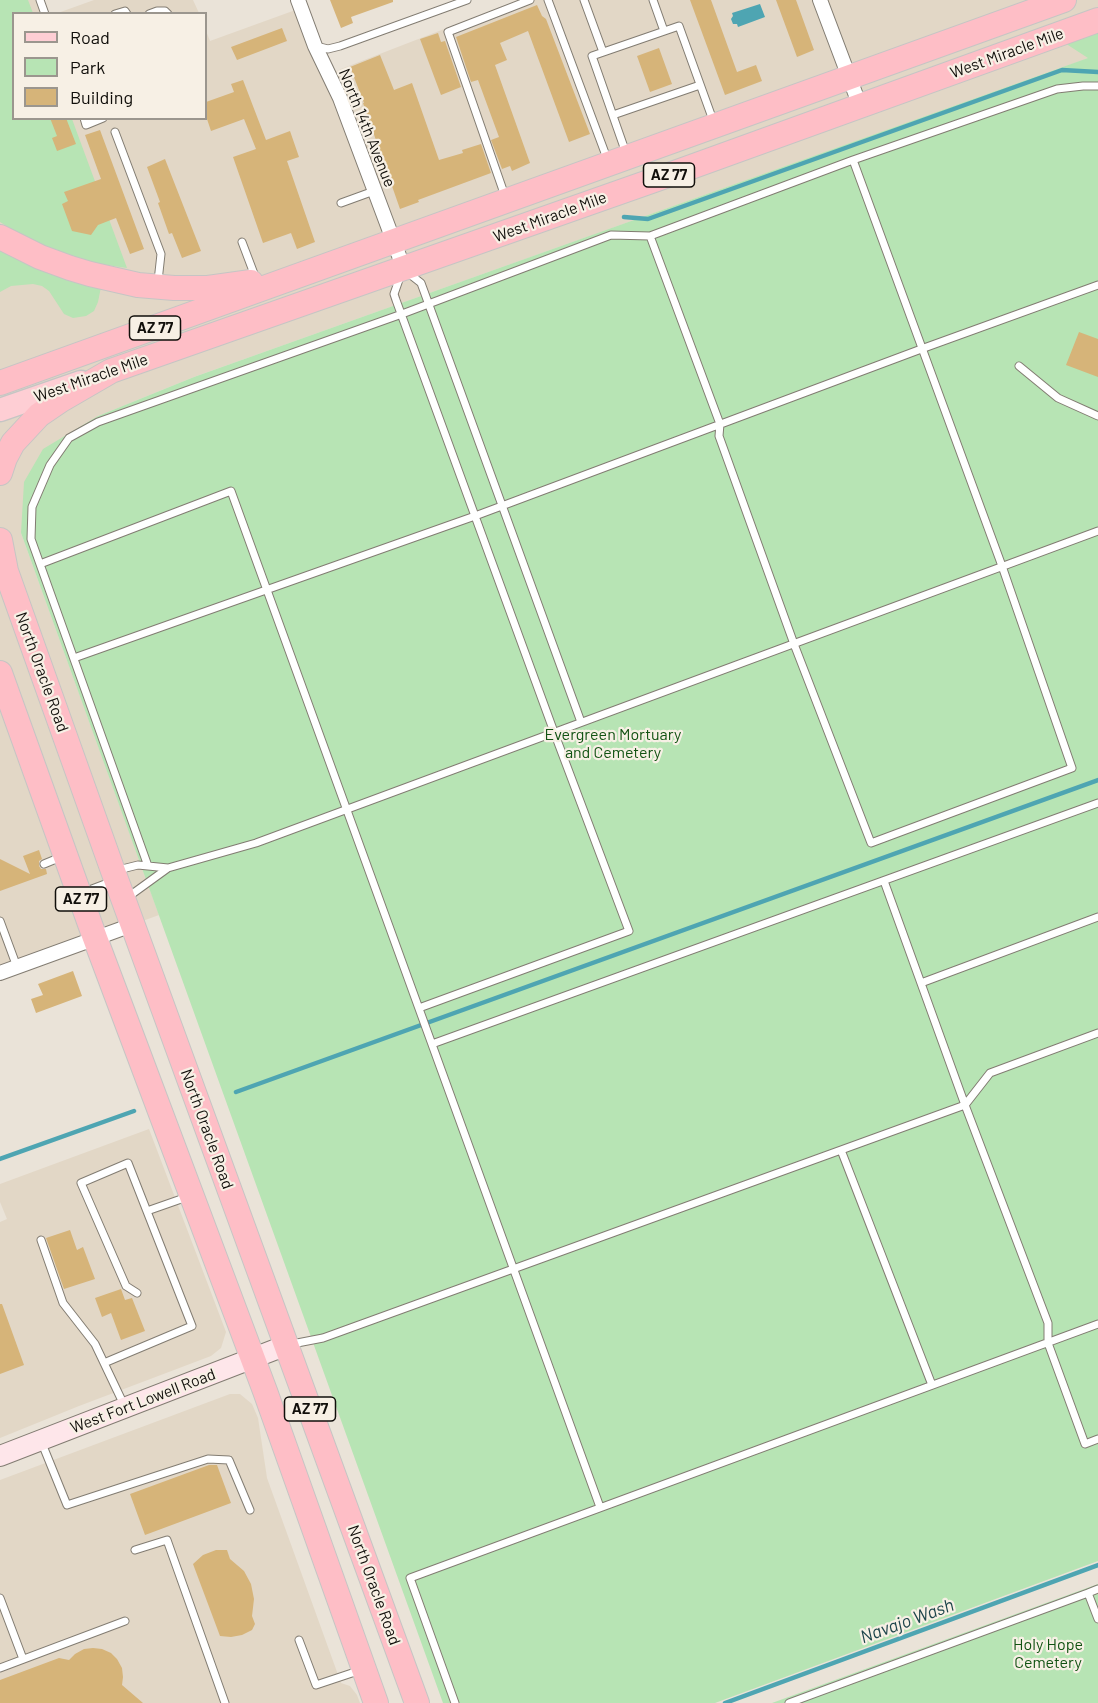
<!DOCTYPE html>
<html>
<head>
<meta charset="utf-8">
<style>
	body { margin:0 }
	#map { position:relative; width:1098px; height:1703px; overflow:hidden; background:#eae3d8; font-family:Barlow,sans-serif }
	canvas { display:block }
	.legend { position:absolute; left:12px; top:12px; width:195px; height:108px; box-sizing:border-box; background:#f7f0e5; border:2px solid #9b968e; margin:0; padding:8px 10px; list-style:none; font-size:18px; color:#110f0b }
	.legend li { display:flex; align-items:center; gap:12px; height:30px }
	.legend b { width:30px; border:2px solid #9b968e }
</style>
</head>
<body>
<div id="map">
<canvas width="1098" height="1703"></canvas>
<ul class="legend">
<li><b style="height:8px;background:#feced4"></b>Road</li>
<li><b style="height:16px;background:#b7e4b4"></b>Park</li>
<li><b style="height:16px;background:#d6b479"></b>Building</li>
</ul>
</div>
<script>
const ctx = document.querySelector('canvas').getContext('2d');
ctx.lineJoin = 'round';
function fill(path, color) { ctx.fillStyle = color; ctx.fill(path, 'evenodd'); }
const poly = rows => new Path2D(rows.map(r => 'M' + r).join(''));
function strokePath(path, color, width, dash) { ctx.strokeStyle = color; ctx.lineWidth = width; ctx.lineCap = dash ? 'butt' : 'round'; ctx.setLineDash(dash || []); ctx.stroke(path); }
function label(font, color, halo, rows, align = 'center') {
  ctx.font = font + ' Barlow,sans-serif'; ctx.lineWidth = 4.5; ctx.setLineDash([]); ctx.textBaseline = 'middle'; ctx.strokeStyle = halo; ctx.fillStyle = color; for (const [text, x, y, turn = 0] of rows) {
    ctx.save(); ctx.translate(x, y); ctx.rotate((+turn || 0) * Math.PI / 180); ctx.textAlign = isNaN(turn) ? turn : align; if (halo) ctx.strokeText(text, 0, 0); ctx.fillText(text, 0, 0); ctx.restore();
  }
}
fill(poly([
	[0,0,40,0,45,13,14,14,14,118,206,118,206,31,210,41,301,8,329,76,341,69,519,0,1098,0,1098,20,1089,58,194,377,98,416,21,533,159,915,0,973],
	[94,0,193,0,199,13,55,14],
	[149,1129,226,1332,221,1348,211,1356,79,1406,0,1438,0,1222,7,1219,0,1202,0,1184],
	[230,1394,240,1394,252,1404,258,1418,267,1478,341,1683,350,1686,357,1695,360,1703,0,1703,0,1480]
]), '#e2d7c6');
fill(poly([
	[0,0,28,0,33,13,14,14,14,118,72,119,127,268,93,263,41,247,0,222],
	[1098,20,1098,1561,715,1703,443,1703,21,533,24,482,43,449,98,416,194,377,1088,58,1054,36],
	[0,248,101,287,98,302,94,311,86,316,73,318,64,314,49,291,42,286,33,284,11,286,0,292],
	[1098,1584,1098,1703,772,1703]
]), '#b7e4b4');
fill(poly([
	[760,4,765,17,738,27,737,24,733,24,731,19,733,16,732,13]
]), '#4ea5b2');
strokePath(poly([
	[624,217,648,219,1062,70,1098,72],
	[236,1092,1098,780],
	[0,1159,134,1111],
	[725,1703,1098,1565]
]), '#4ea5b2', 4.5);
fill(poly([
	[330,0,393,0,393,2,351,17,353,23,341,28],
	[690,0,711,0,737,72,756,65,762,81,725,95],
	[776,0,796,0,814,50,797,57],
	[537,5,542,16,546,19,590,134,569,142,528,31,500,43,507,60,495,65,530,163,512,171,510,166,502,169,491,140,499,137,478,80,471,82,456,37],
	[282,28,287,41,237,60,231,47],
	[438,33,441,42,445,41,461,87,441,95,420,39],
	[659,48,672,84,650,92,637,56],
	[380,55,394,90,412,83,439,160,463,153,462,150,481,144,491,173,418,200,419,202,400,209,363,103,364,103,350,67],
	[243,80,266,140,290,131,299,157,287,161,315,242,297,249,291,233,263,243,233,157,256,149,244,119,211,131,206,116,206,102,234,92,231,84],
	[50,118,66,118,76,144,57,151,52,138,57,136],
	[100,130,144,249,130,254,116,218,98,225,91,235,72,231,62,204,68,201,64,192,101,179,85,135],
	[165,159,201,251,182,258,172,233,169,234,158,203,160,202,147,167],
	[1079,332,1098,339,1098,377,1066,365],
	[39,850,42,859,39,861,39,866,41,869,46,869,47,874,0,891,0,859,30,874,23,856],
	[73,971,82,996,36,1013,31,999,43,995,38,984],
	[70,1230,77,1250,83,1247,95,1279,64,1289,46,1238],
	[121,1289,125,1300,132,1298,145,1331,121,1340,111,1313,102,1317,95,1298],
	[0,1304,2,1304,24,1365,0,1374],
	[209,1465,217,1465,231,1503,145,1535,130,1494],
	[216,1550,227,1550,230,1559,244,1571,251,1584,254,1599,252,1616,255,1624,252,1630,242,1635,231,1637,220,1636,193,1564,203,1555],
	[93,1648,102,1649,111,1653,117,1659,122,1668,123,1677,122,1685,143,1703,0,1703,0,1680,59,1658,69,1660,75,1654,84,1649]
]), '#d6b479');
const service = poly([
	[40,0,45,14],
	[548,0,608,161],
	[584,0,603,52],
	[653,0,664,31],
	[115,14,125,11,127,14],
	[149,14,157,11,165,11,168,14],
	[316,46,328,49,340,46,467,0],
	[613,115,700,85],
	[84,118,86,125,103,118],
	[115,132,161,254,158,281],
	[626,153,592,56,679,26,714,123],
	[853,160,1057,89,1083,86,1098,86],
	[505,196,448,32,530,0],
	[341,203,374,191],
	[242,242,256,279],
	[407,272,421,283,581,722],
	[401,274,394,294,396,300,554,732,629,931,419,1008],
	[1019,366,1058,398,1098,416],
	[40,564,231,491,600,1507],
	[74,658,475,516,924,348,1098,285],
	[44,864,61,857],
	[148,866,31,539,32,507,50,465,69,438,98,422,402,314,611,235,650,236,853,160,1002,566,1072,768,871,843,794,644,719,436,720,424,650,236],
	[168,868,256,843,1098,531],
	[118,870,138,865,168,868,128,897],
	[884,881,965,1105,1048,1323,1048,1343,1085,1444,1098,1439],
	[84,892,113,881],
	[0,921,17,967],
	[921,983,1098,917],
	[432,1044,1098,803],
	[841,1150,932,1385],
	[147,1211,187,1197],
	[41,1240,63,1303,95,1344,124,1405],
	[292,1344,323,1338,965,1105,990,1073,1098,1033],
	[104,1363,192,1326,128,1163,81,1183,126,1286,137,1293],
	[41,1441,67,1505,208,1459,229,1460,250,1510],
	[135,1550,167,1540,225,1703],
	[1098,1589,1088,1593,1098,1619],
	[0,1598,23,1659],
	[299,1640,316,1685,361,1670],
	[0,1668,125,1621],
	[455,1703,410,1578,1098,1324],
	[789,1703,1088,1593]
]);
const minor = poly([
	[298,0,315,46,340,98,404,269],
	[820,0,860,106],
	[0,973,132,925]
]);
const secondary = poly([
	[0,1456,287,1345]
]);
const primary = poly([
	[0,410,81,382]
]);
const trunk = poly([
	[0,237,40,257,70,268,90,274,138,285,174,288,208,288,251,282],
	[0,383,1064,0],
	[0,473,5,458,13,443,39,415,61,400,111,371,680,171,1098,20],
	[0,540,6,571,113,871,417,1703],
	[0,673,95,938,265,1391,376,1703]
]);
strokePath(service, '#827c72', 9);
strokePath(minor, '#827c72', 16);
strokePath(secondary, '#827c72', 22);
strokePath(primary, '#c6c5c4', 25);
strokePath(trunk, '#c6c5c4', 26);
strokePath(service, '#fff', 7);
strokePath(minor, '#fff', 14);
strokePath(secondary, '#fee6ea', 20);
strokePath(primary, '#feced4', 22);
strokePath(trunk, '#febec6', 24);
for (const [x, y, w] of [
	[669,175,51],
	[155,328,51],
	[81,899,51],
	[310,1409,51]
]) { const box = new Path2D(); box.roundRect(x - w / 2, y - 12, w, 24, 4.5); ctx.fillStyle = '#f7f0e5'; ctx.fill(box); strokePath(box, '#110f0b', 1.5); }
label('bold 15px', '#110f0b', null, [
	["AZ 77",669,175],
	["AZ 77",155,328],
	["AZ 77",81,899],
	["AZ 77",310,1409]
]);
label('16px', '#110f0b', '#f7f0e5', [
	["West Miracle Mile",1007,53,-20],
	["North 14th Avenue",367,128,68],
	["West Miracle Mile",550,217,-20],
	["West Miracle Mile",91,378,-19],
	["North Oracle Road",42,672,70],
	["North Oracle Road",207,1129,70],
	["West Fort Lowell Road",143,1401,-21],
	["North Oracle Road",374,1585,70]
]);
label('16px', '#115212', '#f7f0e5', [
	["Evergreen Mortuary",613,735],
	["and Cemetery",613,753],
	["Holy Hope",1048,1645],
	["Cemetery",1048,1663]
]);
label('italic 18px', '#1d454b', '#f7f0e5', [
	["Navajo Wash",907,1621,-20]
]);
</script>
</body>
</html>
